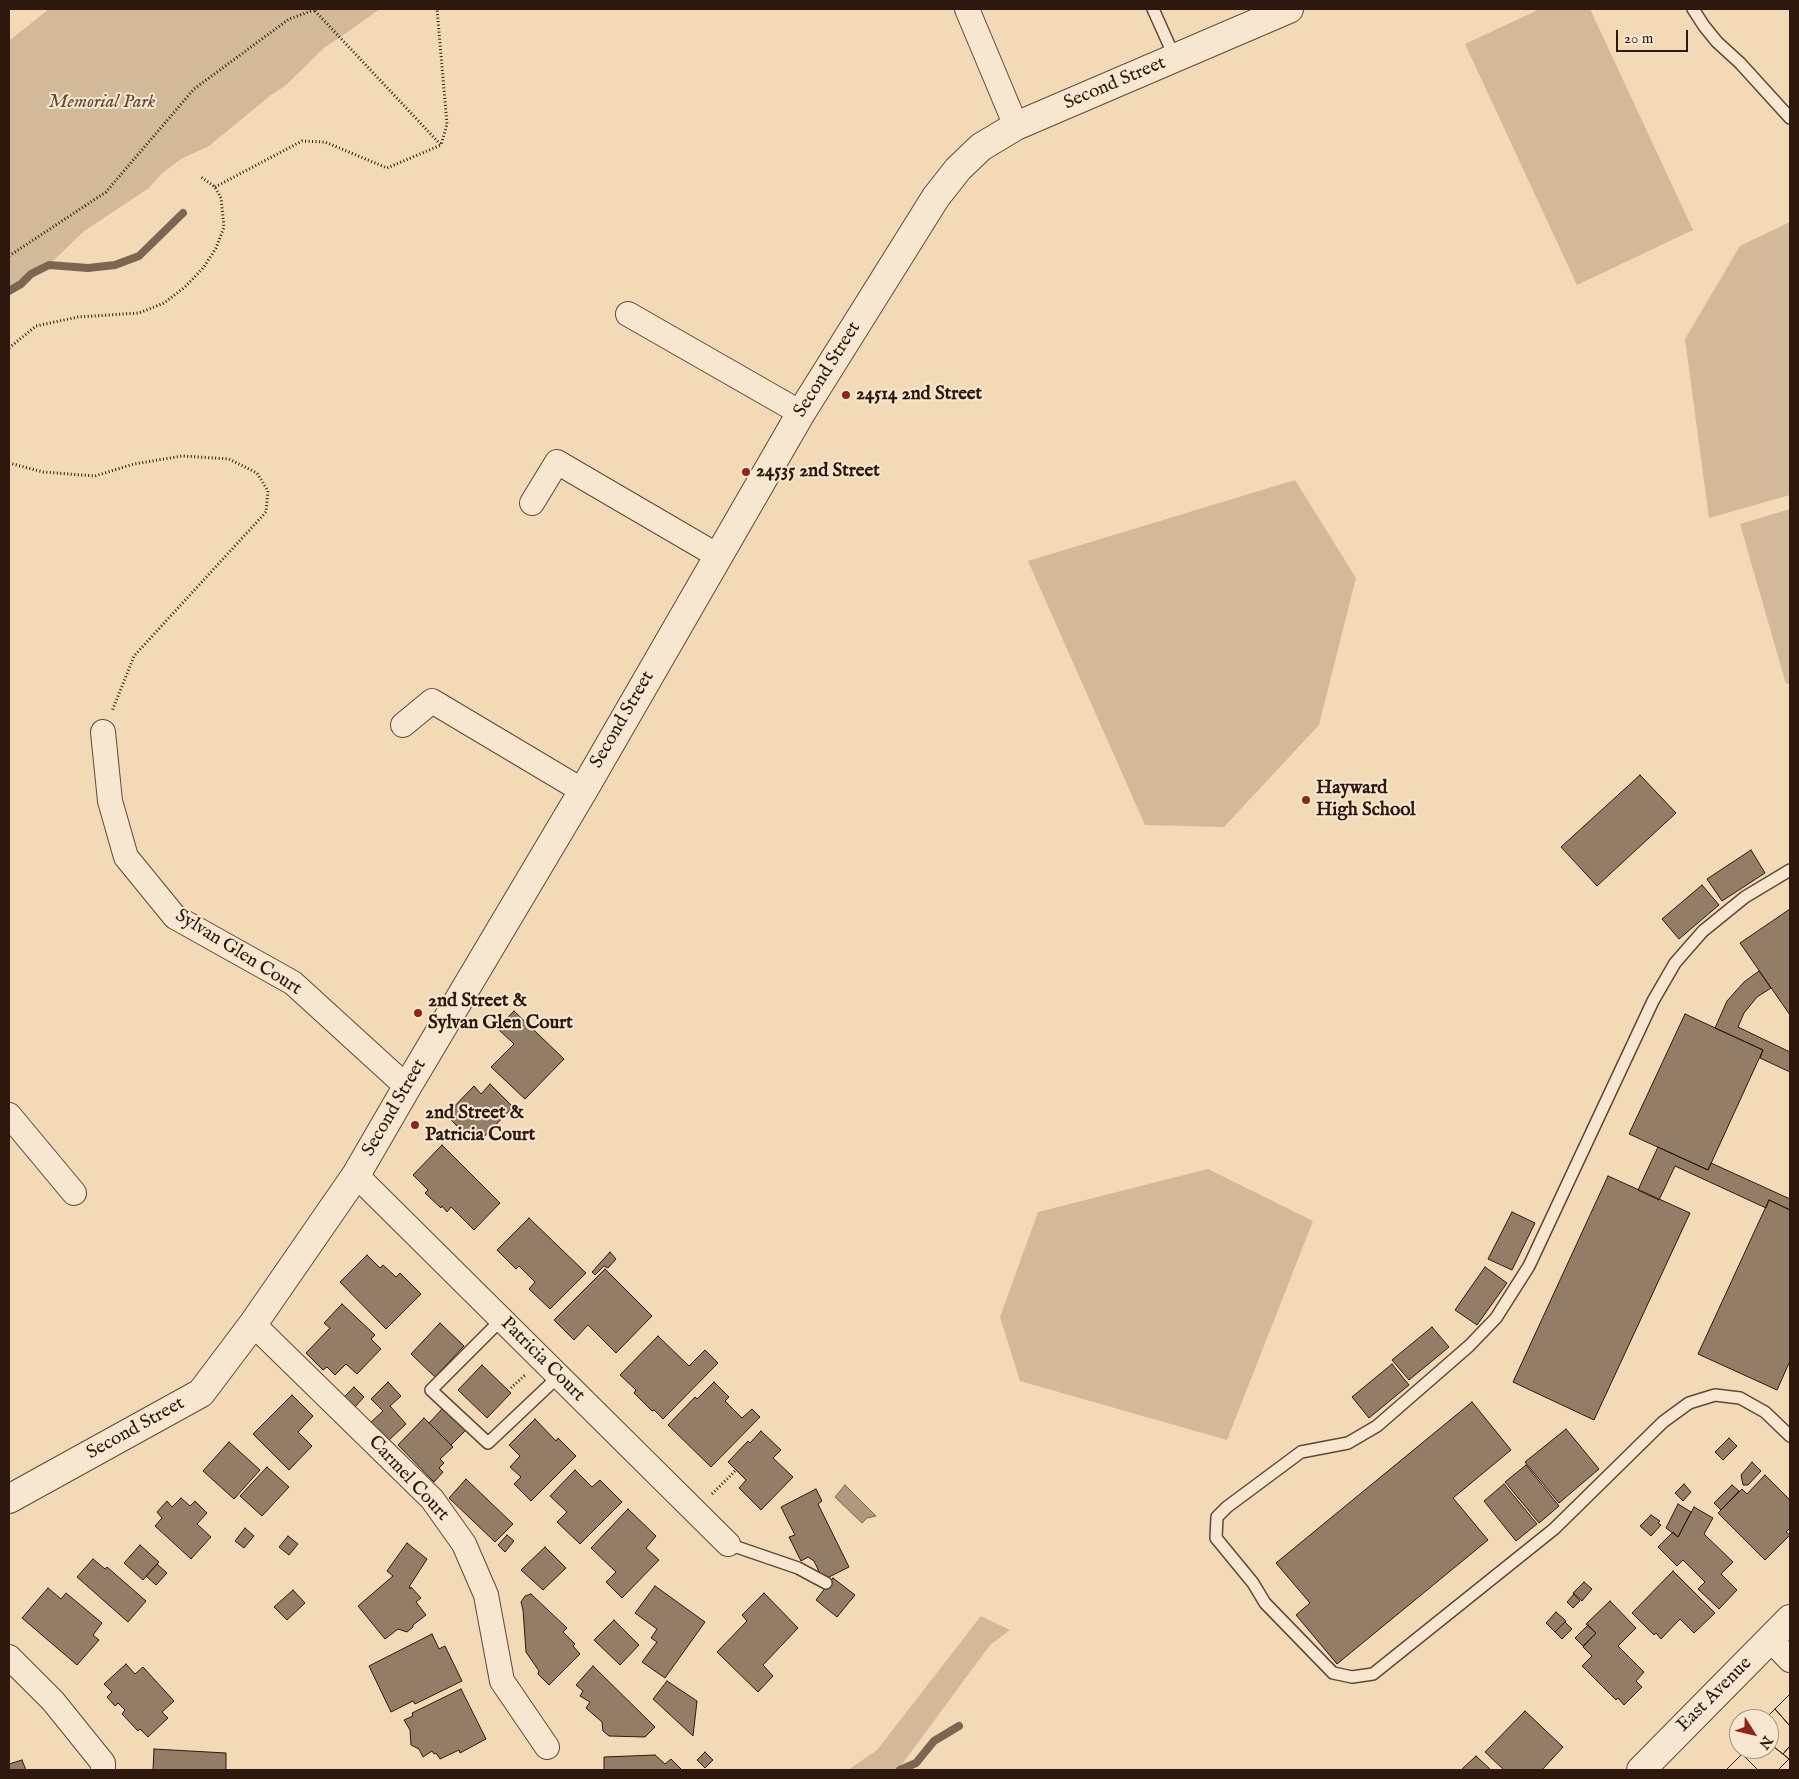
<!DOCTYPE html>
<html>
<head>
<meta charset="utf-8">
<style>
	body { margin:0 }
	#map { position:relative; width:1799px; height:1779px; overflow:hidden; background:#f3dab7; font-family:"IM FELL English",serif }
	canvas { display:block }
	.frame { position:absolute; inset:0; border:10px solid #2e180e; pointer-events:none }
	.north { position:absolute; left:1729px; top:1709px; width:50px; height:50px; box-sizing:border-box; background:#f7e7d0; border:1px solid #a79482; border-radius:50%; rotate:126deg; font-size:14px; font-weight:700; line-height:20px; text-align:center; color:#2e180e }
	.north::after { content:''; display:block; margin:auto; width:18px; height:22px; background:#8f2418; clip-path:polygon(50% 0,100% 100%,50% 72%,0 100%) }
	.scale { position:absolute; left:1616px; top:30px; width:72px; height:22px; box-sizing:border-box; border:2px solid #2e180e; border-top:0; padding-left:6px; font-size:15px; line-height:18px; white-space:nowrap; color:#2e180e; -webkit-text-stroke:4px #f7e7d0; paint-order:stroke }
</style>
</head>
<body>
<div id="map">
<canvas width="1799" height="1779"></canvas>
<div class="frame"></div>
<div class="north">N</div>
<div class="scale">20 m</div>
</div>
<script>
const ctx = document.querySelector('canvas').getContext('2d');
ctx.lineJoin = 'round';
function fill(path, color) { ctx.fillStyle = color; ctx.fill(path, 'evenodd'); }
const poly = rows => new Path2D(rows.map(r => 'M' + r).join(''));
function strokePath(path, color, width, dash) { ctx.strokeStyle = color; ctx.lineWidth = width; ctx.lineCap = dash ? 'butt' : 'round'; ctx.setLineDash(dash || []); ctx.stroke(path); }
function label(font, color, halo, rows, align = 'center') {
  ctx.font = font + ' "IM FELL English",serif'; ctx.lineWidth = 4; ctx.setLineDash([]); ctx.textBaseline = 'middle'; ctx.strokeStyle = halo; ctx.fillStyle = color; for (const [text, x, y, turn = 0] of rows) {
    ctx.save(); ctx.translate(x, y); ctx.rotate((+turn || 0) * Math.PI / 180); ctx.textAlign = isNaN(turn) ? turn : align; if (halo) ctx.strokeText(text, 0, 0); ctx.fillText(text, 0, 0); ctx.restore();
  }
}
fill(poly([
	[49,9,380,9,339,38,325,47,285,86,271,95,209,146,181,159,161,174,149,188,84,231,49,265,31,274,21,284,9,291,9,41],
	[1540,9,1590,9,1693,230,1577,285,1465,44],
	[1790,222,1790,495,1709,518,1685,339,1740,246],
	[1295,480,1356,578,1319,725,1224,827,1145,825,1028,561],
	[1790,509,1790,683,1786,684,1740,524],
	[1208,1169,1313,1221,1227,1440,1020,1381,1000,1317,1038,1212],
	[981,1616,1010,1630,990,1645,900,1767,895,1770,848,1770,877,1750]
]), '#d2b99a');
const water = poly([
	[845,1485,876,1516,867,1518,862,1523,835,1497,845,1485]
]);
fill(water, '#b0987e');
strokePath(water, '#7c6551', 1);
strokePath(poly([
	[9,291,21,284,31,274,49,265,88,268,115,265,139,256,183,213],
	[900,1770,916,1763,934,1741,959,1726]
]), '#7c6551', 8);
const building = poly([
	[1640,775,1676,813,1597,886,1561,847,1640,775],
	[1751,850,1765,873,1722,901,1707,879,1751,850],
	[1702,885,1719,905,1679,939,1662,919,1702,885],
	[1790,909,1790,1015,1740,943,1790,909],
	[1759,971,1771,988,1757,997,1744,1013,1738,1027,1790,1052,1790,1072,1760,1058,1763,1050,1715,1028,1727,1001,1744,982,1759,971],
	[514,1011,564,1059,525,1099,491,1067,514,1044,497,1028,514,1011],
	[1685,1014,1763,1050,1708,1170,1629,1134,1685,1014],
	[490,1084,513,1107,481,1140,471,1130,466,1135,446,1115,474,1086,481,1094,490,1084],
	[442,1145,500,1203,474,1230,451,1207,447,1212,442,1206,441,1208,425,1193,428,1190,413,1175,442,1145],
	[1658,1147,1708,1170,1711,1163,1790,1199,1790,1210,1769,1200,1766,1208,1675,1166,1659,1200,1638,1190,1658,1147],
	[1608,1176,1690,1213,1594,1420,1513,1382,1608,1176],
	[1769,1200,1790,1210,1790,1361,1777,1390,1698,1354,1769,1200],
	[1512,1212,1535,1223,1512,1270,1488,1259,1512,1212],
	[529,1218,586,1273,550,1309,529,1289,535,1282,519,1266,516,1269,497,1250,529,1218],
	[610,1252,616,1259,608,1268,604,1266,595,1275,592,1272,610,1252],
	[367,1255,380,1268,383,1265,396,1277,400,1273,421,1294,386,1329,340,1282,367,1255],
	[1485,1267,1507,1283,1477,1325,1455,1310,1485,1267],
	[605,1269,652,1316,616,1353,588,1325,574,1340,554,1320,605,1269],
	[342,1304,375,1335,371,1339,381,1349,357,1374,346,1364,335,1375,327,1367,323,1370,306,1353,330,1328,324,1323,342,1304],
	[440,1323,464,1346,435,1377,411,1354,440,1323],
	[1432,1327,1449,1347,1409,1380,1392,1360,1432,1327],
	[658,1336,689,1366,705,1350,718,1363,663,1419,654,1410,652,1411,634,1393,636,1390,620,1375,658,1336],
	[1392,1364,1409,1385,1369,1418,1352,1397,1392,1364],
	[482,1365,511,1393,487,1418,458,1390,482,1365],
	[388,1382,401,1396,390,1406,406,1424,388,1441,370,1423,383,1411,371,1399,388,1382],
	[714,1382,729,1397,725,1401,742,1418,752,1409,760,1417,711,1467,668,1425,695,1397,697,1399,714,1382],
	[354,1387,364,1397,355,1407,344,1397,354,1387],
	[292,1395,313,1416,298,1432,312,1446,289,1470,253,1434,292,1395],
	[1472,1402,1511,1450,1453,1498,1488,1540,1337,1664,1296,1615,1310,1603,1276,1563,1472,1402],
	[444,1407,467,1429,451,1445,429,1423,444,1407],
	[424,1418,453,1447,440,1459,444,1463,439,1468,443,1472,434,1482,398,1445,424,1418],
	[535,1419,556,1441,558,1438,576,1456,531,1501,514,1484,521,1477,510,1467,520,1456,509,1445,535,1419],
	[1566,1429,1599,1469,1559,1503,1525,1462,1566,1429],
	[761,1431,781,1450,773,1458,793,1477,761,1510,739,1488,746,1480,728,1462,748,1441,750,1443,761,1431],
	[1729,1438,1737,1446,1723,1460,1715,1452,1729,1438],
	[229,1442,260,1470,234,1499,203,1471,229,1442],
	[1752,1462,1761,1471,1748,1485,1743,1485,1741,1475,1752,1462],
	[1526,1465,1559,1506,1539,1523,1505,1482,1526,1465],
	[267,1467,289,1487,262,1516,240,1496,267,1467],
	[575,1470,592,1487,600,1480,622,1502,580,1544,557,1522,567,1512,550,1496,575,1470],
	[1765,1475,1790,1500,1790,1528,1786,1532,1790,1535,1765,1560,1718,1513,1742,1489,1747,1494,1765,1475],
	[466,1479,513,1524,495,1542,449,1498,466,1479],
	[1504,1484,1537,1524,1516,1541,1484,1501,1504,1484],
	[1684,1484,1691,1492,1683,1501,1675,1493,1684,1484],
	[1732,1485,1739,1491,1721,1510,1714,1503,1732,1485],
	[816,1489,822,1501,818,1504,849,1567,823,1580,814,1561,808,1557,801,1561,789,1537,795,1535,781,1507,816,1489],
	[181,1498,190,1506,195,1501,207,1513,197,1524,211,1537,191,1559,155,1526,162,1518,157,1512,167,1501,172,1507,181,1498],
	[1678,1504,1691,1512,1678,1537,1666,1528,1678,1504],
	[1694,1507,1713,1518,1704,1534,1733,1562,1721,1574,1737,1590,1719,1609,1698,1589,1705,1582,1683,1560,1677,1566,1658,1547,1673,1532,1678,1537,1694,1507],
	[628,1509,656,1536,646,1548,659,1560,622,1598,606,1582,616,1572,591,1548,628,1509],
	[1651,1515,1660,1521,1658,1523,1661,1525,1651,1536,1640,1526,1651,1515],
	[245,1528,254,1536,244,1548,235,1541,245,1528],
	[507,1535,514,1541,505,1552,498,1545,507,1535],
	[288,1536,298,1544,289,1555,279,1547,288,1536],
	[407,1543,427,1559,409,1587,410,1589,411,1587,421,1598,416,1602,426,1615,413,1625,413,1627,407,1632,398,1629,385,1639,358,1606,393,1576,387,1571,407,1543],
	[140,1545,159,1562,143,1580,124,1563,140,1545],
	[545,1547,566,1568,543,1590,521,1570,545,1547],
	[93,1559,105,1569,107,1567,146,1601,128,1622,77,1577,93,1559],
	[157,1564,167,1573,156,1585,146,1576,157,1564],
	[1673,1571,1715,1613,1694,1633,1680,1619,1661,1639,1656,1633,1654,1635,1632,1613,1673,1571],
	[833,1578,855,1595,837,1617,816,1600,833,1578],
	[1584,1582,1592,1589,1582,1601,1573,1593,1584,1582],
	[655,1586,705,1622,665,1678,642,1662,657,1642,651,1638,657,1629,635,1613,655,1586],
	[48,1588,61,1599,66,1593,102,1623,93,1635,99,1640,77,1665,22,1618,48,1588],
	[293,1590,305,1603,287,1620,274,1607,293,1590],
	[764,1593,798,1628,763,1665,773,1676,758,1692,717,1652,747,1621,742,1615,764,1593],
	[531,1594,567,1628,563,1632,575,1644,573,1646,580,1654,549,1685,538,1674,539,1671,526,1652,523,1610,521,1602,525,1596,531,1594],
	[1574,1594,1580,1601,1573,1608,1567,1602,1574,1594],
	[1610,1601,1636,1628,1618,1646,1644,1672,1636,1681,1642,1687,1624,1705,1618,1698,1616,1700,1582,1666,1592,1656,1583,1647,1596,1633,1586,1624,1610,1601],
	[1556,1612,1566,1621,1555,1632,1546,1623,1556,1612],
	[614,1620,639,1645,620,1665,594,1640,614,1620],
	[1565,1622,1572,1629,1562,1639,1555,1632,1565,1622],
	[1588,1625,1596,1633,1583,1646,1575,1638,1588,1625],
	[432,1634,439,1649,445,1646,462,1681,415,1704,413,1701,391,1712,369,1666,432,1634],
	[126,1664,135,1674,143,1667,174,1701,162,1712,168,1718,148,1737,140,1729,138,1731,122,1714,125,1710,118,1703,115,1706,107,1697,112,1692,104,1684,126,1664],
	[593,1666,655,1727,645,1737,609,1736,603,1731,602,1722,586,1708,590,1702,580,1696,583,1691,576,1685,593,1666],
	[667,1681,697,1701,693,1736,653,1699,667,1681],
	[461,1689,486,1739,460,1753,459,1750,440,1759,436,1753,434,1754,432,1751,423,1757,419,1749,411,1745,410,1730,404,1720,413,1716,412,1713,461,1689],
	[1790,1694,1790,1746,1783,1754,1789,1759,1778,1770,1726,1770,1747,1749,1769,1749,1769,1719,1765,1719,1790,1694],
	[1790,1694,1790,1726,1775,1709,1790,1694],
	[1775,1709,1790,1726,1790,1746,1783,1754,1769,1743,1769,1719,1765,1719,1775,1709],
	[1525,1711,1563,1747,1542,1770,1504,1770,1485,1752,1525,1711],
	[1769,1743,1789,1759,1778,1770,1758,1770,1742,1754,1747,1749,1769,1749,1769,1743],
	[154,1749,226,1753,226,1770,153,1770,154,1749],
	[705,1752,713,1760,705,1768,697,1760,705,1752],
	[1742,1754,1758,1770,1726,1770,1742,1754],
	[655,1755,665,1764,671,1759,682,1770,604,1770,604,1757,655,1755],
	[1476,1756,1491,1770,1461,1770,1476,1756],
	[22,1760,26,1770,9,1770,9,1764,22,1760]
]);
fill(building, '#947d66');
strokePath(building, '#2e180e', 1);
const service = poly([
	[1153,9,1175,58],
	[1693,9,1704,26,1717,42,1740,63,1790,118],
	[1790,870,1745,897,1703,931,1675,963,1653,1001,1529,1266,1496,1318,1469,1346,1377,1426,1348,1443,1301,1452,1227,1507,1217,1517,1216,1538,1253,1583,1265,1603,1333,1673,1352,1677,1373,1674,1554,1529,1663,1422,1689,1403,1715,1395,1740,1398,1765,1412,1790,1436],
	[502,1319,431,1390,488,1443,559,1376],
	[728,1544,798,1568,826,1583]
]);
const minor = poly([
	[967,9,1016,126],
	[628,314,801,413],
	[532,503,557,462,718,556],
	[403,725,432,701,583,791],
	[103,732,110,801,126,857,175,917,293,983,407,1087],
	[9,1115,74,1193],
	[356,1175,728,1544],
	[253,1324,432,1499,464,1544,486,1595,502,1681,547,1747],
	[1770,1639,1790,1660],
	[9,1657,53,1701,103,1763,103,1770]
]);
const tertiary = poly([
	[9,1499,201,1393,253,1324,356,1175,407,1087,583,791,801,413,936,197,958,169,981,147,1016,126,1289,9],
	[1641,1770,1790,1619]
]);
strokePath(service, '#5f4838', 14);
strokePath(minor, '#5f4838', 26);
strokePath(tertiary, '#5f4838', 30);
strokePath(poly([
	[315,11,441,145,447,124,437,9],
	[215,187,302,141,325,142,387,168,441,145],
	[9,256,106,192,194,89,289,19,317,9],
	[9,348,36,326,78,317,139,313,164,303,185,287,204,267,216,248,224,227,221,198,215,187,201,177],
	[9,463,43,472,95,476,134,464,182,456,229,459,257,473,268,491,266,512,134,656,112,711],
	[511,1388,525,1375],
	[712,1494,736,1470]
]), '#2e180e', 3, [1, 2.5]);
strokePath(service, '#f7e7d0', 11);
strokePath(minor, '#f7e7d0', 24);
strokePath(tertiary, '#f7e7d0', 28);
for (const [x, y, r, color] of [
	[846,395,5,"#8f2418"],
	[746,472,5,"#8f2418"],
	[1306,800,5,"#8f2418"],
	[418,1013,5,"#8f2418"],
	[415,1125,5,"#8f2418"]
]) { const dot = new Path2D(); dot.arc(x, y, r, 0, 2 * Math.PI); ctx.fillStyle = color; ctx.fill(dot); strokePath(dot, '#f7e7d0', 2); }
label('19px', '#2e180e', '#f7e7d0', [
	["Second Street",1115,84,-23],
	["Second Street",828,370,-58],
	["Second Street",623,720,-60],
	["Sylvan Glen Court",238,953,32],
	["Second Street",395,1108,-60],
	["Patricia Court",542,1360,45],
	["Second Street",136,1429,-29],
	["Carmel Court",408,1479,47],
	["East Avenue",1715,1695,-45]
]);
label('italic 19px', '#5f4838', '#f7e7d0', [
	["Memorial Park",102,103]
]);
label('bold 19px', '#2e180e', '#f7e7d0', [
	["24514 2nd Street",856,395],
	["24535 2nd Street",756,472],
	["Hayward",1316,789],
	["High School",1316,811],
	["2nd Street &",428,1002],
	["Sylvan Glen Court",428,1024],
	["2nd Street &",425,1114],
	["Patricia Court",425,1136]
], 'left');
</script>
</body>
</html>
